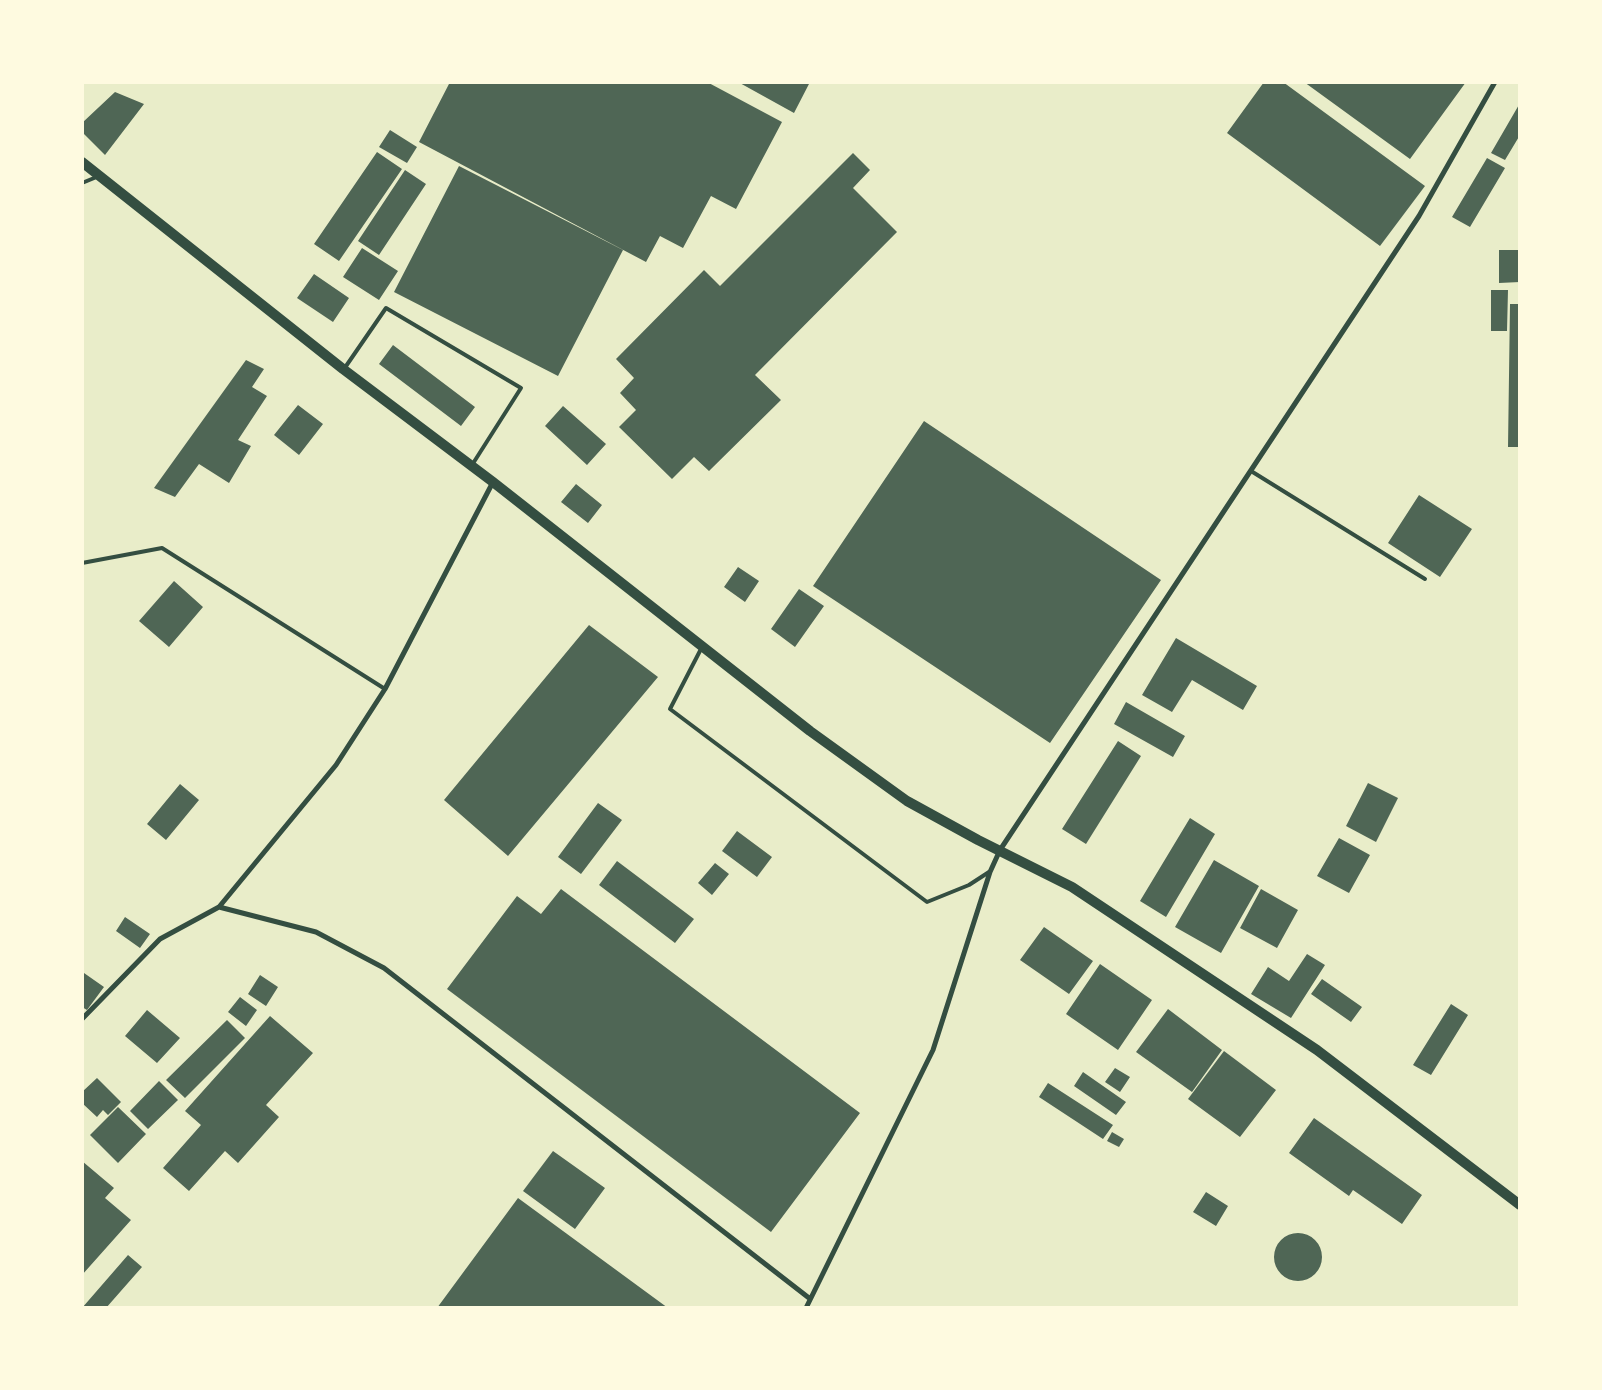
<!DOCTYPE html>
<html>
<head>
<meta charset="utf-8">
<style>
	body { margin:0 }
	#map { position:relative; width:1602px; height:1390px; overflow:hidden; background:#e9edc9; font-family:"Work Sans",sans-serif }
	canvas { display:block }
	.frame { position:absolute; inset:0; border:84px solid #fefae0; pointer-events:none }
</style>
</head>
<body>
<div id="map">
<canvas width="1602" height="1390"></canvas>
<div class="frame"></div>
</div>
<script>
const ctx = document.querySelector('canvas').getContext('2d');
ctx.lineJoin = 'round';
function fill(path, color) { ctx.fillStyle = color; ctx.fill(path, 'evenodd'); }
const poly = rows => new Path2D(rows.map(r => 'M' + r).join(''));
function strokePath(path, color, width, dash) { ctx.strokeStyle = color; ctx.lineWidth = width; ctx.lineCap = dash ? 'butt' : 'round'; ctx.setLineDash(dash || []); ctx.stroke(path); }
fill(poly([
	[450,82,707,82,782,122,736,209,711,196,683,248,660,236,646,262,419,142],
	[738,82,810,82,794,113],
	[1264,82,1283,82,1425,186,1380,246,1227,133],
	[1304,82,1466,82,1410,159],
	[115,92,144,104,105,155,82,132,82,123],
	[1520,103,1520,135,1505,160,1491,153],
	[390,130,417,147,407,163,379,147],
	[377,152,402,169,339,261,314,244],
	[853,153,870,170,853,188,897,232,755,375,781,400,709,471,694,457,672,479,619,427,636,410,620,393,634,378,616,359,704,270,720,286],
	[1487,158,1505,168,1470,227,1452,217],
	[459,166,623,250,558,376,394,292],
	[405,170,426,184,379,255,358,241],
	[362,248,398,271,379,300,343,277],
	[1499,250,1520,250,1520,282,1499,283],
	[314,274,349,298,333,322,297,298],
	[1491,290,1508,290,1507,331,1491,331],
	[1510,304,1520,304,1520,447,1508,447],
	[393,345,475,407,461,426,379,364],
	[246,360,264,369,252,387,267,396,238,440,251,446,229,483,199,464,175,497,154,488],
	[298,405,323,424,299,455,274,435],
	[563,406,606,444,587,465,545,426],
	[924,421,1161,580,1050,743,813,586],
	[576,484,602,505,588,523,561,502],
	[1419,495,1472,529,1440,577,1388,543],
	[738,567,759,581,745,602,724,587],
	[174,581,203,607,169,647,139,621],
	[799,589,824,606,795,647,771,629],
	[589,625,658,677,508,856,444,800],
	[1176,638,1257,686,1243,710,1192,680,1172,712,1142,695],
	[1126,702,1185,736,1173,757,1114,724],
	[1118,741,1141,756,1086,844,1062,829],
	[1368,783,1398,798,1376,842,1346,826],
	[180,784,199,800,166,840,147,824],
	[598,803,622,820,581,874,558,857],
	[1190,818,1215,834,1166,917,1140,901],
	[737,831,772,857,757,877,722,851],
	[1339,838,1370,855,1349,893,1317,876],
	[1214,860,1259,886,1221,953,1175,927],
	[617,861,694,919,675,943,599,885],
	[715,863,729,874,712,895,698,883],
	[561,889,860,1113,771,1232,447,989,517,896,541,914],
	[1261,889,1298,910,1277,948,1240,928],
	[125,917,150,934,140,948,116,931],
	[1044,927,1093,961,1069,994,1020,960],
	[1307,954,1325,965,1291,1018,1251,994,1268,967,1289,981],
	[1100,964,1152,1000,1118,1050,1066,1014],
	[84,973,104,987,87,1010,82,1007],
	[260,975,278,987,266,1006,248,994],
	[1322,979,1362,1007,1351,1022,1311,994],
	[240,997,257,1010,246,1026,228,1012],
	[1451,1004,1468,1015,1431,1075,1413,1065],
	[1168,1009,1222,1050,1192,1092,1136,1052],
	[147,1010,180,1038,157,1063,125,1036],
	[270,1016,313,1053,266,1105,279,1117,238,1163,225,1151,189,1191,163,1168,201,1125,185,1111],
	[227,1020,245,1038,185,1098,166,1080],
	[1224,1051,1276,1090,1240,1137,1188,1099],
	[1115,1068,1130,1077,1120,1092,1105,1082],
	[1083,1072,1126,1102,1116,1115,1074,1086],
	[97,1078,121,1102,108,1115,103,1110,97,1117,82,1103,82,1092],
	[159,1081,178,1100,148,1129,130,1111],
	[1048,1083,1113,1125,1103,1139,1039,1097],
	[118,1107,146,1134,118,1163,90,1135],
	[1314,1118,1422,1195,1402,1224,1353,1190,1349,1196,1289,1153],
	[1112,1132,1124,1139,1119,1147,1107,1141],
	[553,1151,605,1188,575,1229,523,1191],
	[82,1161,114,1188,105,1198,131,1220,82,1275],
	[1206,1192,1228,1206,1216,1226,1193,1212],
	[518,1198,668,1308,437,1308],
	'1274 1257a24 24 0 1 1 48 0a24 24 0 1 1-48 0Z',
	[128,1255,142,1267,106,1308,82,1308]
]), '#4f6655');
strokePath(poly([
	[82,183,99,176],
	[344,369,386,308,521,388,472,465],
	[1251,471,1425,579],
	[82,563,162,548,385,689],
	[702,647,670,709,927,902,969,885,989,872]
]), '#344e41', 4);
strokePath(poly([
	[219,907,316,932,384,968,809,1298],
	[82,1019,160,939,219,907,336,765,385,689,493,482],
	[806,1308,933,1050,990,872,1000,850,1419,216,1495,82]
]), '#344e41', 5);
strokePath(poly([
	[82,162,343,369,493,482,810,731,907,801,978,840,1072,887,1317,1050,1520,1205]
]), '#344e41', 10);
</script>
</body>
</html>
